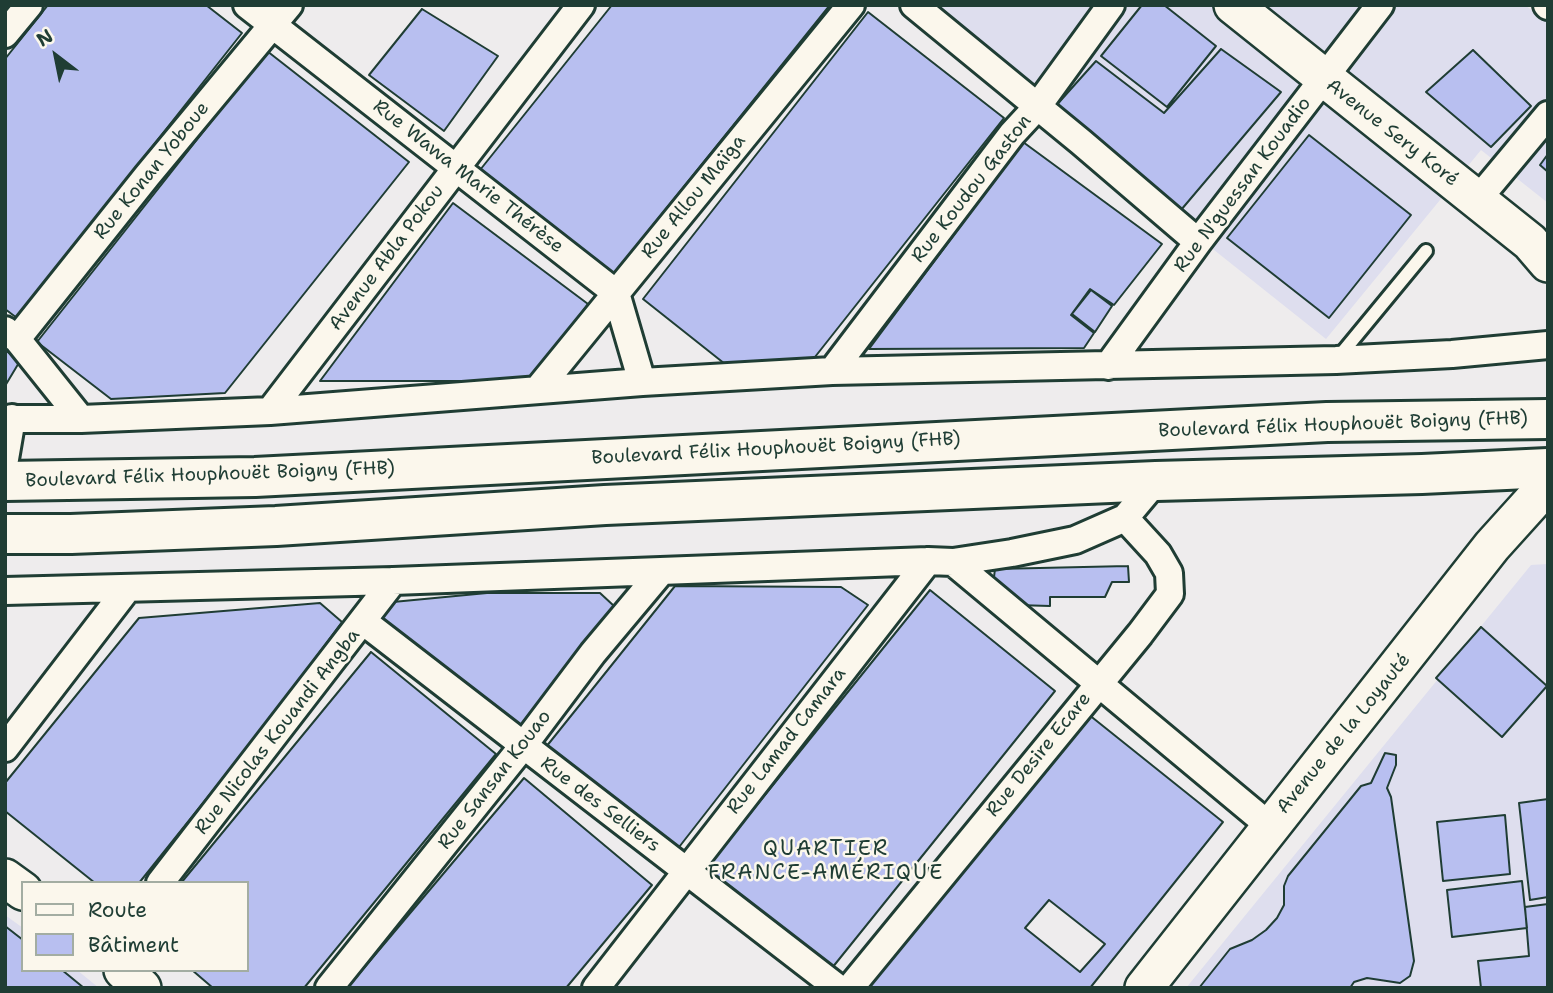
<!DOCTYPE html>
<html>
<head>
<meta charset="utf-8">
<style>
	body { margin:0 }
	#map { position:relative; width:1553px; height:993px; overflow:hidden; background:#eeeced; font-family:"Shantell Sans",sans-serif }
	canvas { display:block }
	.frame { position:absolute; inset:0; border:7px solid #1f3d34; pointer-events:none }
	.legend { position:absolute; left:21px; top:881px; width:228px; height:91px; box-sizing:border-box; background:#fbf7ec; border:2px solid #a3ada2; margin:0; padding:9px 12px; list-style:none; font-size:21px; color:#1f3d34 }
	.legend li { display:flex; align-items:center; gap:14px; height:35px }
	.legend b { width:35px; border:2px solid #a3ada2 }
	.north { position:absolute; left:21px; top:21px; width:70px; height:70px; -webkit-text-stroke:5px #fbf7ec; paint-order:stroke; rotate:328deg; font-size:19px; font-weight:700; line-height:28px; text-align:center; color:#1f3d34 }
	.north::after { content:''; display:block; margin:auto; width:24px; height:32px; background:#1f3d34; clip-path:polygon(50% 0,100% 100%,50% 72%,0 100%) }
</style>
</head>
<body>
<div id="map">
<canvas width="1553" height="993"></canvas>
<div class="frame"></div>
<ul class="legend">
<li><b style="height:9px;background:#fbf7ec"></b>Route</li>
<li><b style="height:19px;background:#b8bff0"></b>Bâtiment</li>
</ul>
<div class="north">N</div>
</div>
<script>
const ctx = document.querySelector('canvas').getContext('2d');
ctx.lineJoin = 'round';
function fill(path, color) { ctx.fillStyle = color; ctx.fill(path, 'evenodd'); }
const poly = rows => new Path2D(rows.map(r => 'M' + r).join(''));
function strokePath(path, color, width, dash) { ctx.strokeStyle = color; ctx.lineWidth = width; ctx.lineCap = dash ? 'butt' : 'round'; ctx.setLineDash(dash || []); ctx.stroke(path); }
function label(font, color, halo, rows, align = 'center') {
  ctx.font = font + ' "Shantell Sans",sans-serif'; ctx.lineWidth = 5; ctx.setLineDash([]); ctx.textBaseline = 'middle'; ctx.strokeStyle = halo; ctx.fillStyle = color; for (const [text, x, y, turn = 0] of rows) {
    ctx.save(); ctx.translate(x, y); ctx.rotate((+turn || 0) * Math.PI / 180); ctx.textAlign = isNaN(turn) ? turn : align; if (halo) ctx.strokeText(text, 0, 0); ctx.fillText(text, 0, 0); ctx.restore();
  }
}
fill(poly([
	[906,5,1525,5,1548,23,1548,203,1481,150,1326,339],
	[1548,564,1548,988,1186,988,1531,565],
	[5,915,23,928,23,970,77,970,99,988,5,988]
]), '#dedeee');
const building = poly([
	[48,5,206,5,242,33,17,318,5,309,5,59,48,5],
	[612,5,830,5,613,275,480,170,612,5],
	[1142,5,1164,5,1216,46,1167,107,1101,56,1142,5],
	[422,9,498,56,444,131,369,75,422,9],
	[868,12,1004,118,811,362,725,364,643,299,868,12],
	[1221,49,1281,92,1181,210,1053,109,1096,61,1164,113,1221,49],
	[1473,50,1531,106,1491,147,1426,92,1473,50],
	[267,51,409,162,225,393,111,399,37,342,267,51],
	[1309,135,1411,215,1329,318,1227,238,1309,135],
	[1023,142,1162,244,1114,305,1090,289,1071,315,1094,333,1084,348,869,349,1023,142],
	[1548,154,1548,172,1540,165,1548,154],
	[453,203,588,304,533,381,320,381,453,203],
	[1091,290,1112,306,1095,332,1072,314,1091,290],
	[5,350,20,361,5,386,5,350],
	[1128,566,1129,582,1112,582,1105,597,1050,597,1050,606,1016,605,993,585,995,569,1128,566],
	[675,586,841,587,868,605,676,851,546,747,675,586],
	[930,590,1055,691,832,968,706,868,930,590],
	[487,593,600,593,614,606,519,727,381,620,393,602,487,593],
	[320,603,342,622,268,722,139,883,95,883,5,811,5,783,139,618,320,603],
	[1481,627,1547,686,1502,737,1436,678,1481,627],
	[371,652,496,754,304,988,213,988,192,970,247,970,247,883,181,883,371,652],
	[1088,714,1223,822,1090,988,867,988,1088,714],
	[1385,753,1396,755,1396,765,1387,788,1391,797,1414,961,1410,976,1400,983,1367,978,1354,982,1350,988,1199,988,1230,949,1252,940,1266,930,1277,918,1284,905,1284,886,1288,876,1361,786,1371,783,1385,753],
	[524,778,652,885,566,988,347,988,524,778],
	[1548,799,1548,897,1530,900,1519,803,1548,799],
	[1505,815,1510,874,1443,881,1437,822,1505,815],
	[1522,881,1527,928,1452,937,1447,890,1522,881],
	[1049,900,1105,944,1080,972,1025,928,1049,900],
	[1548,904,1548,988,1481,988,1478,961,1529,956,1525,907,1548,904],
	[5,926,23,940,23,970,62,970,84,988,5,988,5,926]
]);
fill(building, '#b8bff0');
strokePath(building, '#1f3d34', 2);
const lane = poly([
	[1337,359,1426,251]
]);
const street = poly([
	[247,5,616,293,642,382],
	[914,5,1081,142,1198,242],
	[1547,5,1548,6],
	[5,34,29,5],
	[1478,199,1548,115],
	[5,330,17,339,81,419],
	[17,339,147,176,289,5],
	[1108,366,1198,242,1380,5],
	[832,371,1012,134,1037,107,1111,5],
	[538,389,851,5],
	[270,411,581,5],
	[5,419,81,419,270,411,642,382,832,371,1336,360,1452,354,1548,345],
	[5,459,12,418],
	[953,562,1271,827],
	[5,591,393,581,928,561,953,562,1012,553,1075,540,1125,518,1156,481],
	[364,622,838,988],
	[5,748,127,589],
	[160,883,393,581],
	[329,988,523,746,593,653,660,573],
	[596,988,928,561],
	[850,988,1140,634,1170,594,1169,573,1158,554,1125,518]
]);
const secondary = poly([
	[1233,5,1530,242,1548,263],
	[5,878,23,891],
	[123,970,142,988],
	[1144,988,1492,546,1548,484]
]);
const primary = poly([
	[5,481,255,477,1327,422,1548,419],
	[5,534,71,534,276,526,605,505,1156,481,1422,474,1548,468]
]);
strokePath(lane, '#1f3d34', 18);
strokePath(street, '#1f3d34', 32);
strokePath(secondary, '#1f3d34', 42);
strokePath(primary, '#1f3d34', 44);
strokePath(lane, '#fbf7ec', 12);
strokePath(street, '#fbf7ec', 26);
strokePath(secondary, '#fbf7ec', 37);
strokePath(primary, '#fbf7ec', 38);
label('19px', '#1f3d34', '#fbf7ec', [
	["Avenue Sery Koré",1392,133,38],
	["Rue Konan Yoboue",152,171,-51],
	["Rue Wawa Marie Thérèse",468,177,38],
	["Rue N'guessan Kouadio",1243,185,-53],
	["Rue Koudou Gaston",972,189,-52],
	["Rue Allou Maïga",694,197,-51],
	["Avenue Abla Pokou",387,258,-53],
	["Boulevard Félix Houphouët Boigny (FHB)",1343,425,-2],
	["Boulevard Félix Houphouët Boigny (FHB)",776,449,-3],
	["Boulevard Félix Houphouët Boigny (FHB)",210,475,-2],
	["Rue Nicolas Kouandi Angba",278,732,-52],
	["Avenue de la Loyauté",1344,734,-51],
	["Rue Lamad Camara",787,741,-52],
	["Rue Desire Ecare",1039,755,-51],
	["Rue Sansan Kouao",495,780,-52],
	["Rue des Selliers",600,805,37]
]);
ctx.letterSpacing = '2px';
label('21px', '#1f3d34', '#fbf7ec', [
	["QUARTIER",826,850],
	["FRANCE-AMÉRIQUE",826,874]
]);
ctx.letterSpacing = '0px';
</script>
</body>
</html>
